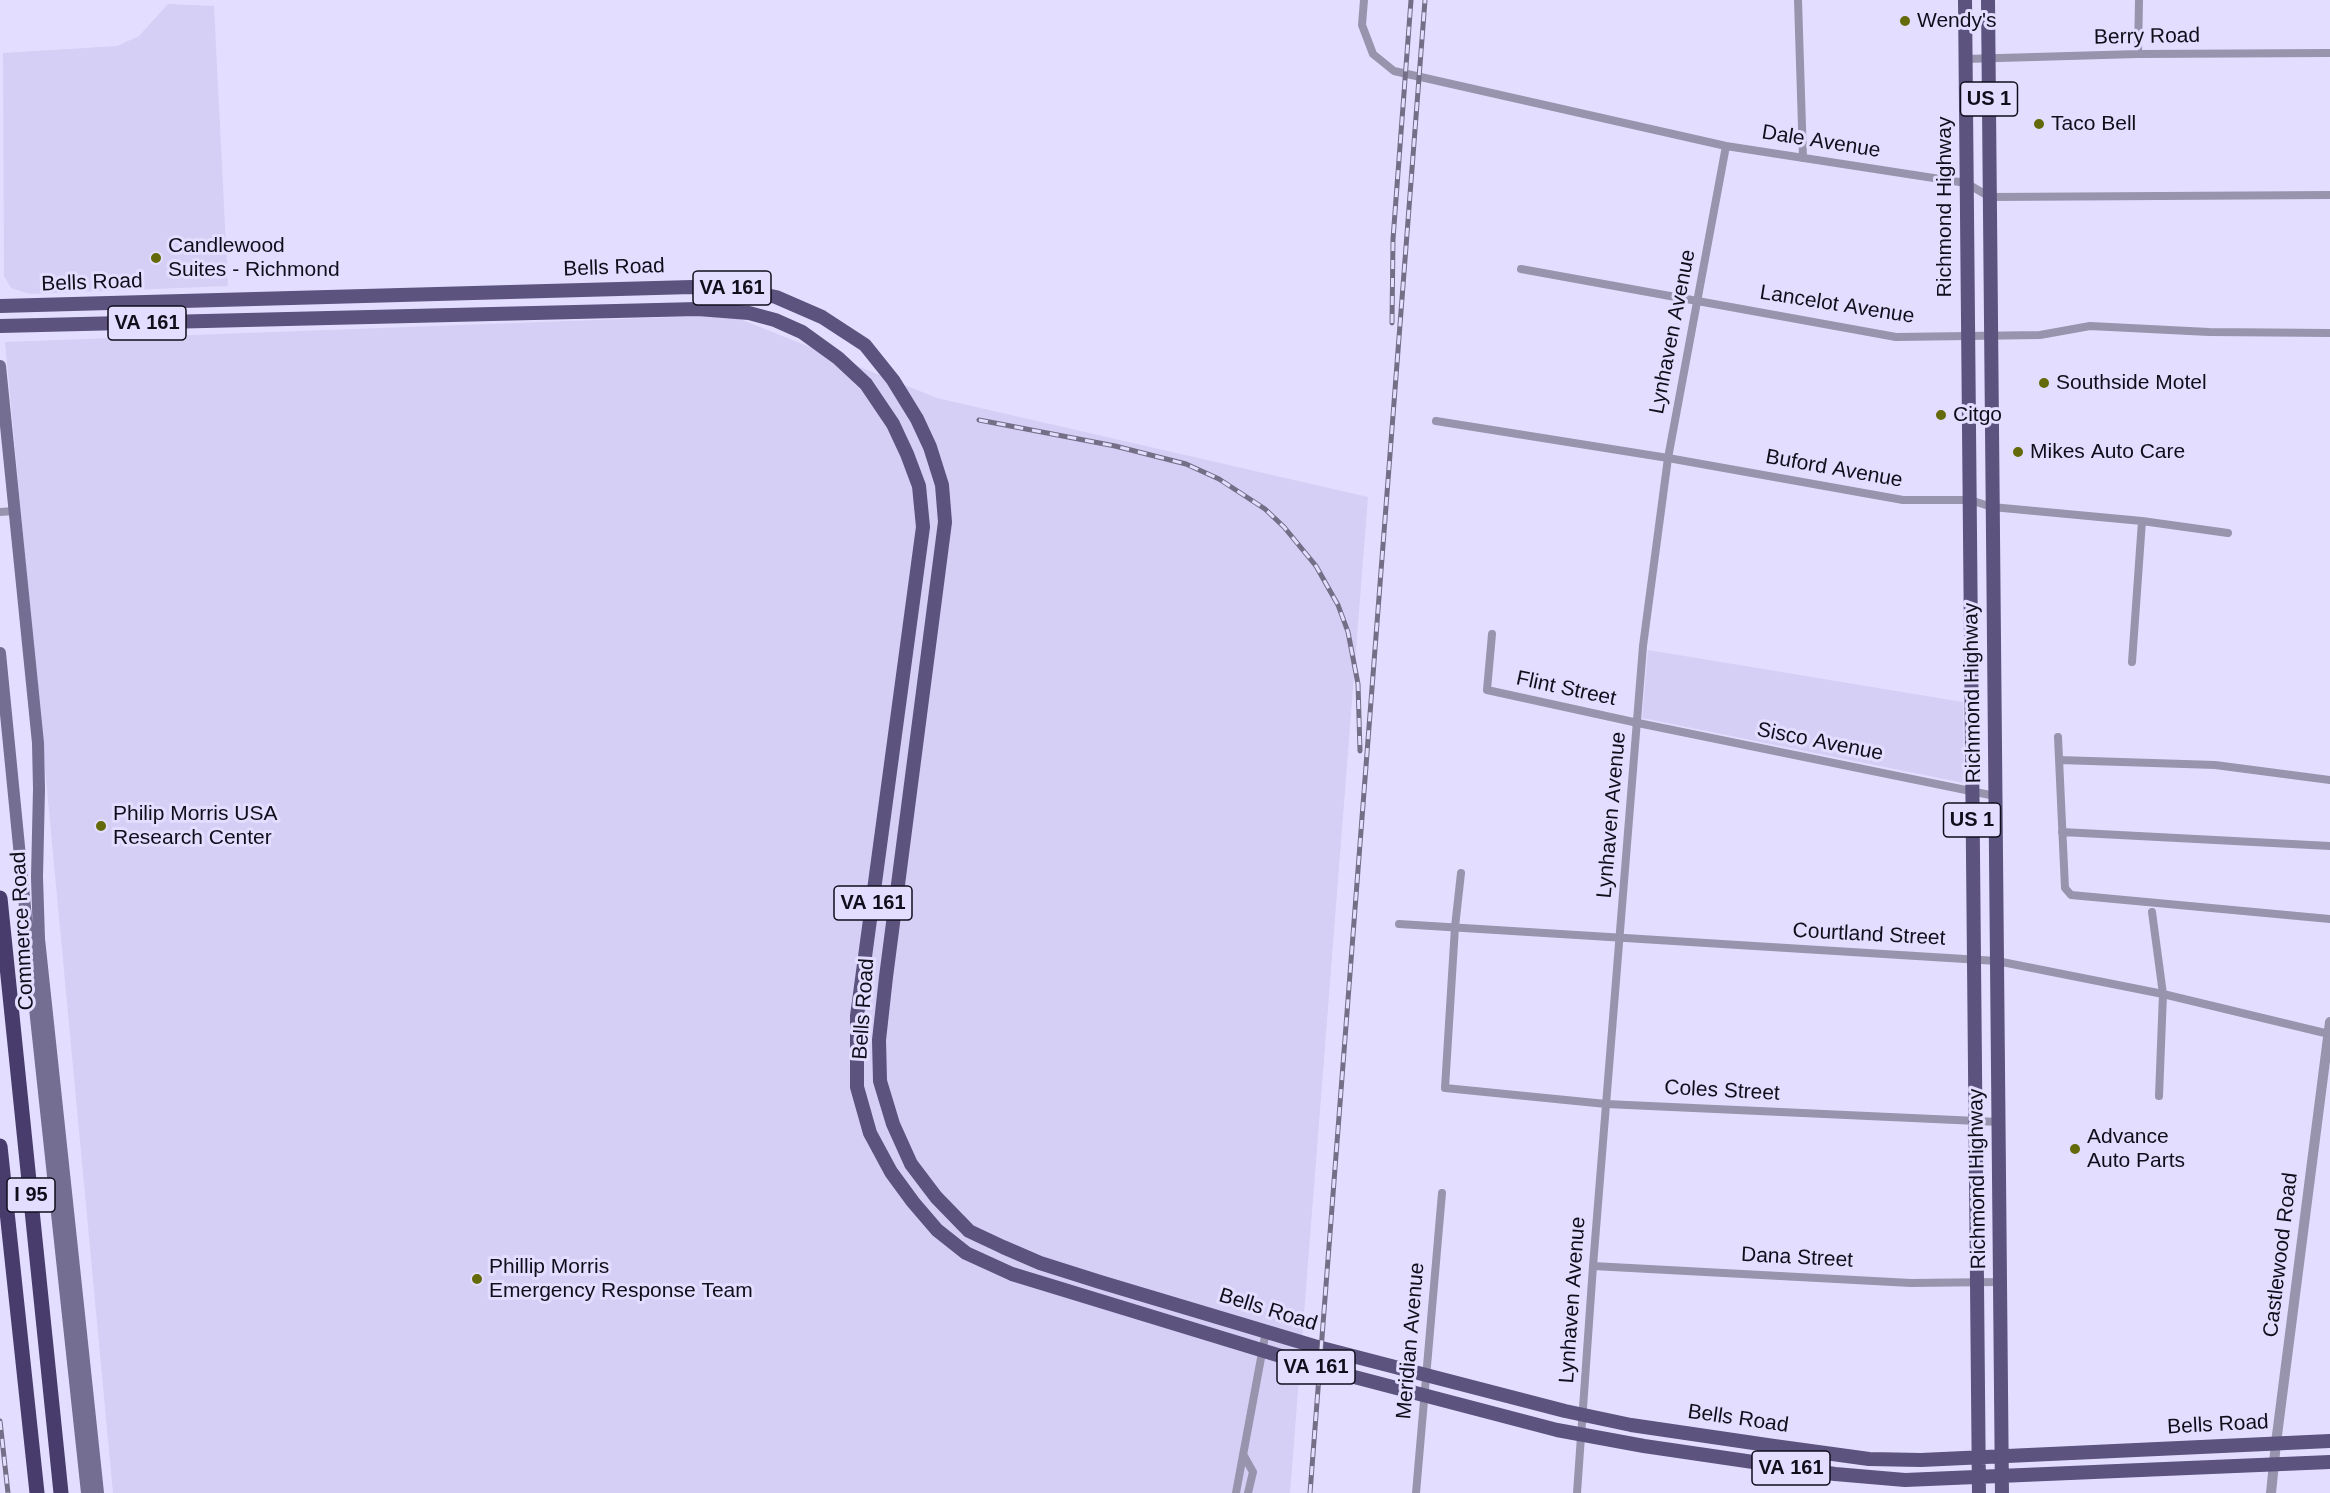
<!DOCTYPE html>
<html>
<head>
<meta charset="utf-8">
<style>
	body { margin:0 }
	canvas { display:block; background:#e3ddff }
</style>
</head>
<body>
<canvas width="2330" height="1493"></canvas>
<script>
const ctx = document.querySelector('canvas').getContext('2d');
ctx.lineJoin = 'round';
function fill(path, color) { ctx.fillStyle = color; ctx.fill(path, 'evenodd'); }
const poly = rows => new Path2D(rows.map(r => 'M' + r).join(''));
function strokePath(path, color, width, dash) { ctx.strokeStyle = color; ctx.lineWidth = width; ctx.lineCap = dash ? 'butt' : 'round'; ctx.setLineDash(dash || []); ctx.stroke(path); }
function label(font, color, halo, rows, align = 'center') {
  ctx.font = font + ' Helvetica,sans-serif'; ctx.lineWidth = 6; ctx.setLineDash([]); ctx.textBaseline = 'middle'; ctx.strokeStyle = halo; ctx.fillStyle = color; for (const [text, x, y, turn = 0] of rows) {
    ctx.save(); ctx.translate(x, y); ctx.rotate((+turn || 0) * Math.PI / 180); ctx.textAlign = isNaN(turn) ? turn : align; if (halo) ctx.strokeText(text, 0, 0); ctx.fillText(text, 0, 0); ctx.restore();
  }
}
fill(poly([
	[168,4,214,6,228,286,30,294,11,288,4,276,3,53,117,46,139,36],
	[730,315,937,398,1368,497,1290,1493,113,1493,5,342],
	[1648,650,1963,702,1964,783,1642,718]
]), '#d5cff6');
strokePath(poly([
	[1364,0,1362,25,1373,54,1394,71,1726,146,1966,183,1990,197,2330,195],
	[1798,0,1803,158],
	[2138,54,2139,0],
	[1965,59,2138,54,2330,53],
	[1521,269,1896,337,2040,335,2090,326,2209,332,2330,333],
	[1436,421,1668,458,1903,500,1970,500,1992,507,2142,521,2228,533],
	[0,512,14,511],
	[1492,634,1487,690,1638,723,1995,796],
	[2132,662,2142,521],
	[2058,737,2065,888,2071,895,2330,919],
	[2059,760,2215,765,2330,780],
	[2062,832,2330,846],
	[1461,873,1455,927,1445,1088,1606,1104,1999,1122],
	[2152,912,2163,994,2159,1096],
	[1399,924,1997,961,2163,994,2329,1034],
	[1593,1266,1911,1283,2000,1282],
	[1244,1456,1253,1472,1248,1493],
	[1236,1493,1266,1331],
	[1416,1493,1442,1193],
	[1577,1493,1593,1266,1643,646,1668,458,1726,146]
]), '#9894ad', 8);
strokePath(poly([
	[2271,1493,2276,1443,2330,1022]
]), '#9894ad', 10);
strokePath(poly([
	[0,366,38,743,39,789,37,877,39,939,98,1493],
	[0,653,34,999,87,1493]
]), '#746e92', 12);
strokePath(poly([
	[1965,0,1979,1493],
	[1988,0,2002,1493],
	[0,306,692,287,732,288,776,297,822,317,865,345,893,380,917,419,930,447,942,485,945,522,886,977,879,1040,880,1081,893,1124,911,1164,936,1197,969,1231,1003,1247,1040,1263,1100,1282,1314,1346,1565,1411,1631,1425,1774,1446,1869,1459,1921,1460,2330,1441],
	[0,326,698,309,749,313,775,320,802,332,838,358,866,384,893,424,907,454,919,486,923,527,857,1016,857,1087,870,1133,891,1172,913,1202,937,1230,966,1253,1012,1274,1320,1368,1557,1430,1644,1446,1835,1474,1905,1480,2330,1462]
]), '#5c537e', 14);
strokePath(poly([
	[0,898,61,1493],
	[0,1146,37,1493]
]), '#473c6c', 15);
const rail = poly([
	[1392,323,1393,239,1411,0],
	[979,420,1115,446,1186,464,1219,479,1265,509,1284,527,1316,566,1338,605,1348,632,1358,684,1360,751],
	[0,1421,8,1493],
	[1310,1493,1425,0]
]);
strokePath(rail, '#746f87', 5);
strokePath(rail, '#e3ddff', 3, [9]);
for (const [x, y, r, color] of [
	[1905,21,6,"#646909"],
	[2039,124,6,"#646909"],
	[156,258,6,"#646909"],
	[2044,383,6,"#646909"],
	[1941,415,6,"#646909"],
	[2018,452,6,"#646909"],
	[101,826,6,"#646909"],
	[2075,1149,6,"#646909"],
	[477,1279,6,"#646909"]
]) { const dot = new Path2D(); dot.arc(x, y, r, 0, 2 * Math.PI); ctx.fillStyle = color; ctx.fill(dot); strokePath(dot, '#e3ddff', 2); }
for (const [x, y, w] of [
	[1989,99,57],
	[732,288,78],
	[147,323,78],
	[1972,820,57],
	[873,903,78],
	[31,1195,48],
	[1316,1367,78],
	[1791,1468,78]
]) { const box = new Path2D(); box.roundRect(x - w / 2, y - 17, w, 34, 4.5); ctx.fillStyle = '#e3ddff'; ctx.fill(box); strokePath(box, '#110e1c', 1.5); }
label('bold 20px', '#110e1c', null, [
	["US 1",1989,99],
	["VA 161",732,288],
	["VA 161",147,323],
	["US 1",1972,820],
	["VA 161",873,903],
	["I 95",31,1195],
	["VA 161",1316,1367],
	["VA 161",1791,1468]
]);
label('21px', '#110e1c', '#e3ddff', [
	["Wendy's",1917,21],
	["Taco Bell",2051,124],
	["Candlewood",168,246],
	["Suites - Richmond",168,270],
	["Southside Motel",2056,383],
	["Citgo",1953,415],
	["Mikes Auto Care",2030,452],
	["Philip Morris USA",113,814],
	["Research Center",113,838],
	["Advance",2087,1137],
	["Auto Parts",2087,1161],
	["Phillip Morris",489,1267],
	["Emergency Response Team",489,1291]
], 'left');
label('21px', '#110e1c', '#e3ddff', [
	["Berry Road",2147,37,-1],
	["Dale Avenue",1821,142,9],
	["Richmond Highway",1945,207,-90],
	["Bells Road",614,268,-2],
	["Bells Road",92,283,-2],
	["Lancelot Avenue",1837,305,9],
	["Lynhaven Avenue",1673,332,-79],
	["Buford Avenue",1834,469,10],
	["Flint Street",1566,689,12],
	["Richmond Highway",1973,693,-91],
	["Sisco Avenue",1820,742,11],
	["Lynhaven Avenue",1612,815,-85],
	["Commerce Road",23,931,-93],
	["Courtland Street",1869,935,3],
	["Bells Road",864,1009,-86],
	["Coles Street",1722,1091,3],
	["Richmond Highway",1978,1179,-91],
	["Castlewood Road",2281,1255,-83],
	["Dana Street",1797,1258,3],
	["Lynhaven Avenue",1573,1300,-86],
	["Bells Road",1268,1310,17],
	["Meridian Avenue",1411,1341,-85],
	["Bells Road",1738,1419,8],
	["Bells Road",2218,1425,-3]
]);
</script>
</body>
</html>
